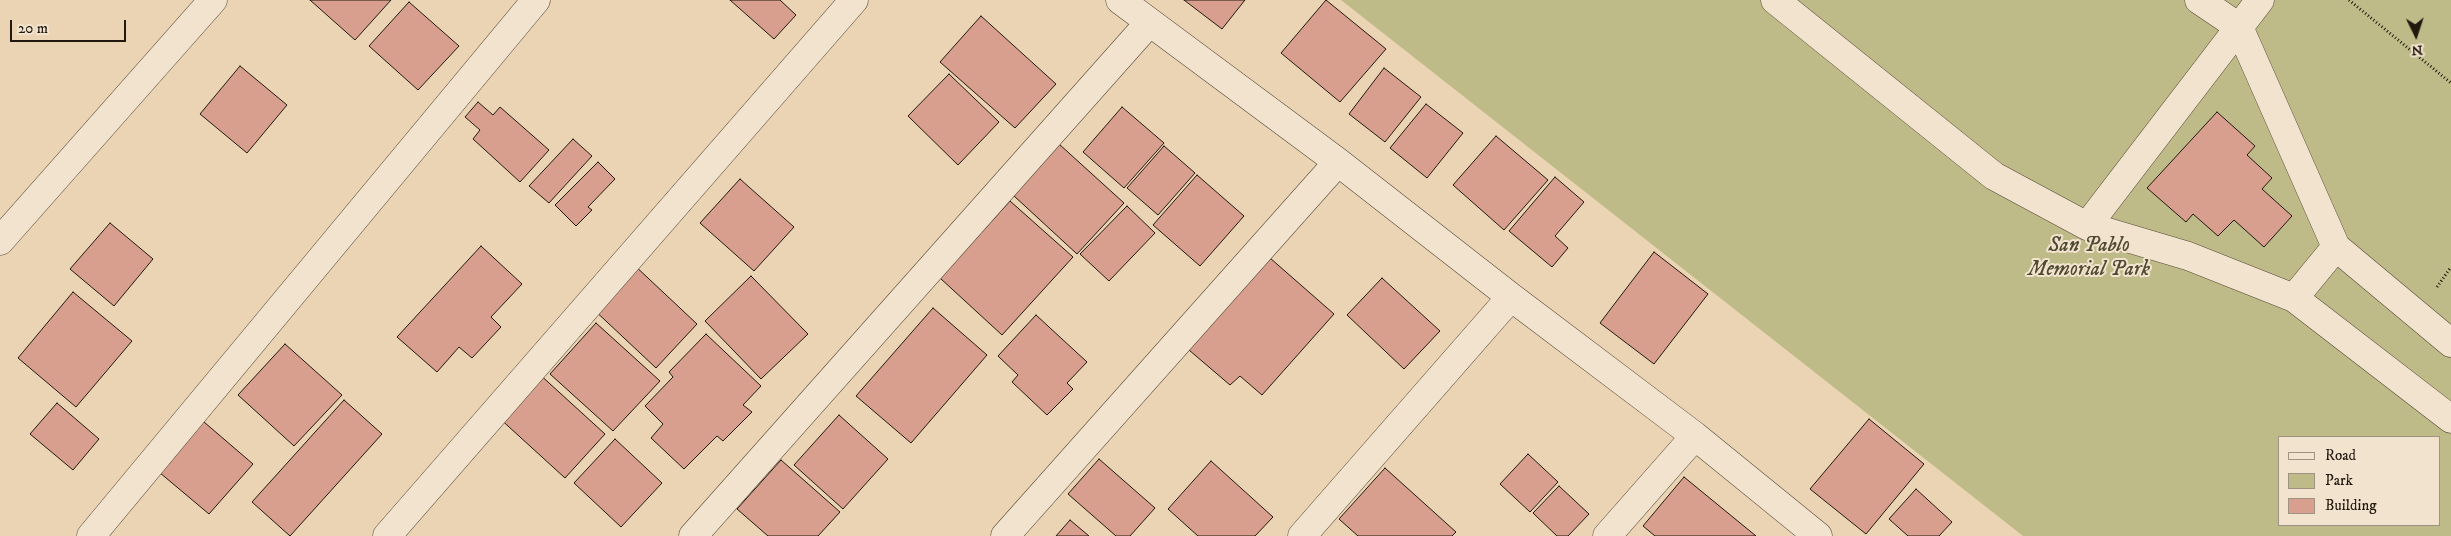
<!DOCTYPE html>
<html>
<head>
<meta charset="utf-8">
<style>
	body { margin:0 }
	#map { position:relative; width:2451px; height:536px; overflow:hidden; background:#ebd4b3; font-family:"IM FELL DW Pica",serif }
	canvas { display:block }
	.legend { position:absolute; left:2278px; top:436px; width:162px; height:90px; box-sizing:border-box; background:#f2e3ce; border:1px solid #9e9282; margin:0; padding:6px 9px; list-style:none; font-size:15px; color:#21190f }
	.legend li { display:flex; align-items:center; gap:10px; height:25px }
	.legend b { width:25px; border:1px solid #9e9282 }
	.north { position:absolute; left:2391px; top:10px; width:50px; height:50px; -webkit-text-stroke:4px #f2e3ce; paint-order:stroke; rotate:176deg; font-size:14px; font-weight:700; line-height:20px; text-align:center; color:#21190f }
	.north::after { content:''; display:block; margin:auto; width:18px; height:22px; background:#21190f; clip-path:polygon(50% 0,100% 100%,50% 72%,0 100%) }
	.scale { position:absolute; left:10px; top:20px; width:116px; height:22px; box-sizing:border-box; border:2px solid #21190f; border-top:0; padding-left:6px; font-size:15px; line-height:18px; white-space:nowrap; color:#21190f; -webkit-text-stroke:4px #f2e3ce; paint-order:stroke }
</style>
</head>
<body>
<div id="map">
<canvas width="2451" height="536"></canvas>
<ul class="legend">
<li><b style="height:6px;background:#f2e3ce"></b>Road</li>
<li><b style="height:14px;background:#bfbb88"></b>Park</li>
<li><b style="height:14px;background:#d99f8e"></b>Building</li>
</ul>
<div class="north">N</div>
<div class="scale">20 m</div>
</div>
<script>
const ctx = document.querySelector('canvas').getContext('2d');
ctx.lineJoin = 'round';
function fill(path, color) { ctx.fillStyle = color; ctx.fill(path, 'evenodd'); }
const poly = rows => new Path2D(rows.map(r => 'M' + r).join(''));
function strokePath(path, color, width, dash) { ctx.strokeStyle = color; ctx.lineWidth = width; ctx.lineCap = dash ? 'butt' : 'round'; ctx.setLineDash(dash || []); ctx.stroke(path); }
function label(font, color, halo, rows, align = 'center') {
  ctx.font = font + ' "IM FELL DW Pica",serif'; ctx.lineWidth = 4; ctx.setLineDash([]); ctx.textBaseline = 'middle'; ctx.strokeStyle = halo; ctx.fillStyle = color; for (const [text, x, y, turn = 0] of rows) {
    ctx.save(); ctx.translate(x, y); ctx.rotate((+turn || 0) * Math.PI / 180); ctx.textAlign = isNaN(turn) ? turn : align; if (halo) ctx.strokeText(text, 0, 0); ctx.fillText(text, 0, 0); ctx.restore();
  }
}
fill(poly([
	[1341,0,2451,0,2451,536,2023,536],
	[2280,437,2440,437,2440,525,2280,525]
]), '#bfbb88');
const building = poly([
	[310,0,391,0,355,40,310,0],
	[730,0,780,0,796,15,774,39,730,0],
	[1184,0,1245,0,1222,29,1184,0],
	[1326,0,1386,49,1340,102,1281,53,1326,0],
	[409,2,459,46,418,90,369,46,409,2],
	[981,16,1056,84,1015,128,940,62,981,16],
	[240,66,287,105,247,153,200,114,240,66],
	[1384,68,1421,97,1385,142,1349,114,1384,68],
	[949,74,999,122,958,165,908,116,949,74],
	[478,102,493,115,500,107,549,150,520,182,473,139,480,130,465,117,478,102],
	[1426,104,1463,133,1427,178,1390,148,1426,104],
	[1122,107,1164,143,1124,188,1083,152,1122,107],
	[2217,112,2255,146,2247,155,2272,178,2262,189,2292,216,2264,247,2234,220,2218,236,2193,214,2186,222,2147,188,2217,112],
	[1496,136,1548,180,1504,230,1453,185,1496,136],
	[573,139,592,156,549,203,529,186,573,139],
	[1059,144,1124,203,1077,254,1013,195,1059,144],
	[1164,146,1195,173,1158,215,1127,188,1164,146],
	[598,162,615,179,588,207,592,210,576,226,555,205,598,162],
	[1197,175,1244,216,1200,266,1153,225,1197,175],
	[1555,177,1584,202,1555,236,1568,248,1552,267,1509,231,1555,177],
	[740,179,794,227,754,271,700,223,740,179],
	[1010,201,1073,257,1002,335,940,278,1010,201],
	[1127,206,1155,233,1109,281,1080,254,1127,206],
	[110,223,153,259,114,306,70,269,110,223],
	[481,246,522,284,491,317,501,327,472,358,459,347,437,372,397,337,481,246],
	[1654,252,1708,294,1654,364,1600,323,1654,252],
	[1270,258,1334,314,1262,395,1240,376,1230,385,1189,350,1270,258],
	[632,263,697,324,656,368,591,307,632,263],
	[751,276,808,334,761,379,705,321,751,276],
	[1382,278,1440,331,1404,369,1347,315,1382,278],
	[73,292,132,341,76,407,18,358,73,292],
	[933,308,987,355,911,443,856,396,933,308],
	[1036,315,1087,362,1067,383,1073,389,1047,415,1012,382,1018,375,998,356,1036,315],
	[596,323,660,381,613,431,550,374,596,323],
	[706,334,761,386,743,405,752,412,723,441,717,436,684,469,651,438,663,424,645,406,673,377,669,372,706,334],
	[285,344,342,395,294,446,238,395,285,344],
	[537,372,605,434,565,478,497,416,537,372],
	[344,400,382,434,290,536,252,502,344,400],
	[57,403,99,439,73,470,30,434,57,403],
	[839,415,888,459,843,509,794,465,839,415],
	[197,416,253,464,209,514,153,467,197,416],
	[1869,419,1924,464,1866,534,1810,489,1869,419],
	[615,439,662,483,621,527,574,483,615,439],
	[1528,454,1558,482,1530,512,1500,484,1528,454],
	[1099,459,1155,508,1130,536,1116,536,1068,494,1099,459],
	[781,460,840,512,818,536,768,536,737,509,781,460],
	[1211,461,1273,517,1255,536,1198,536,1168,509,1211,461],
	[1385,468,1456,532,1452,536,1358,536,1339,519,1385,468],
	[1684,477,1756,536,1655,536,1643,526,1684,477],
	[1559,486,1589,514,1568,536,1557,536,1533,513,1559,486],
	[1916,489,1952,522,1939,536,1908,536,1889,519,1916,489],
	[1070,520,1089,536,1056,536,1070,520]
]);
fill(building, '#d99f8e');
strokePath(building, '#21190f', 1);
const minor = poly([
	[1120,0,1338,162,1511,297,1695,436,1818,536],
	[1775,0,1994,176,2087,226,2188,256,2294,298,2451,419],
	[2199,0,2239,27,2336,247,2451,343],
	[2087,226,2260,0],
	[0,241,213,0],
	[2294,298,2336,247],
	[91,536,536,0],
	[387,536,854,0],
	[693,536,1149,23],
	[1005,536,1338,162],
	[1302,536,1511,297],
	[1607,536,1695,436]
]);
strokePath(minor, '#544838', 29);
strokePath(poly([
	[2349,0,2451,83],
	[2437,287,2451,267]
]), '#21190f', 3, [1, 2.5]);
strokePath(minor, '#f2e3ce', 28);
label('italic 21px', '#504a33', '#f2e3ce', [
	["San Pablo",2089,247],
	["Memorial Park",2089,271]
]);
</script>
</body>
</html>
